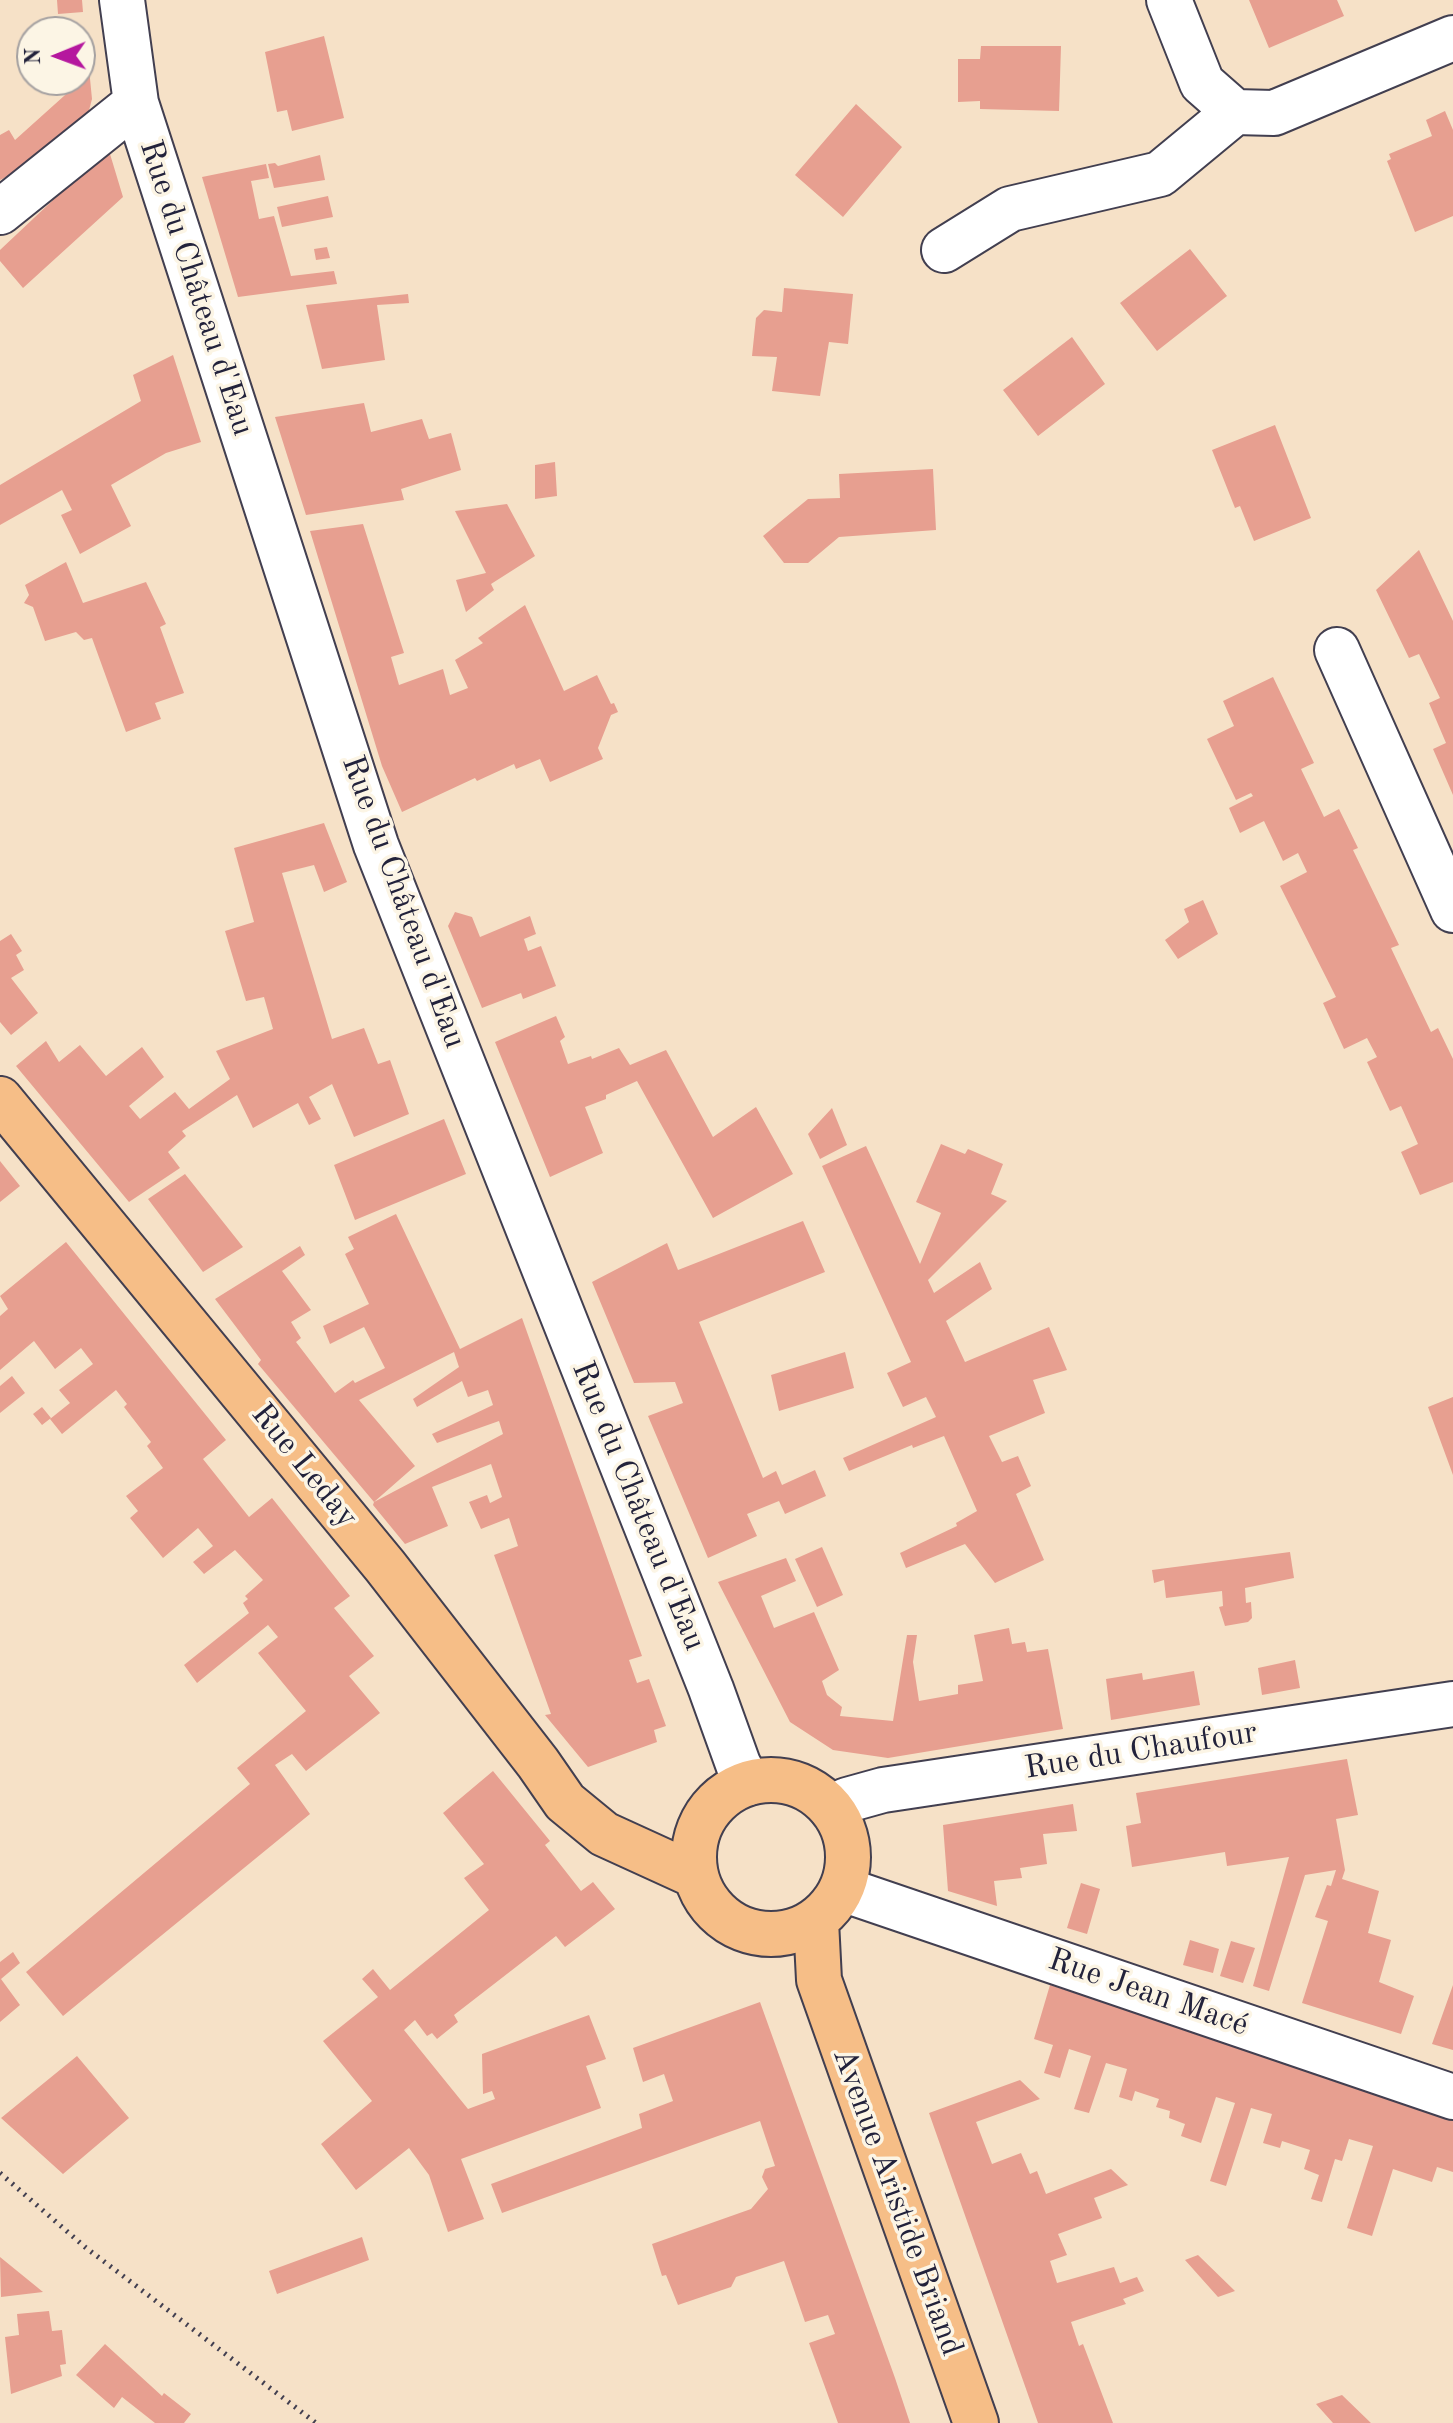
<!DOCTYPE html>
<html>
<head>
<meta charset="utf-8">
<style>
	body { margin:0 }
	#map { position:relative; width:1453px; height:2423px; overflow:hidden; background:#f6e1c7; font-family:"Old Standard TT",serif }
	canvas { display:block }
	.north { position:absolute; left:16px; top:16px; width:80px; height:80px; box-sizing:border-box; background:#fcf5e5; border:2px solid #a5a1a1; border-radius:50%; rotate:269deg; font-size:22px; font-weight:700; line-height:32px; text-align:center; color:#22223b }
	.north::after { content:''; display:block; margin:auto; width:28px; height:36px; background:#b5179e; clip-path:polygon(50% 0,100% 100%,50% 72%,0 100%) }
</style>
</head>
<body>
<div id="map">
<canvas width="1453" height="2423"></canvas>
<div class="north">N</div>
</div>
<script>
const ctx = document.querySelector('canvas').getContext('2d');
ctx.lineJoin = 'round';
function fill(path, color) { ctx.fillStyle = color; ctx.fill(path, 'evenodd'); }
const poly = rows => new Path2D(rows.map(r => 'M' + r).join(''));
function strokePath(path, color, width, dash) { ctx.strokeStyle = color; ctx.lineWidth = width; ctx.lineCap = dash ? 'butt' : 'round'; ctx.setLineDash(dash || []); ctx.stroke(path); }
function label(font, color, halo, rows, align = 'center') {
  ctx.font = font + ' "Old Standard TT",serif'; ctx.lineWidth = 7; ctx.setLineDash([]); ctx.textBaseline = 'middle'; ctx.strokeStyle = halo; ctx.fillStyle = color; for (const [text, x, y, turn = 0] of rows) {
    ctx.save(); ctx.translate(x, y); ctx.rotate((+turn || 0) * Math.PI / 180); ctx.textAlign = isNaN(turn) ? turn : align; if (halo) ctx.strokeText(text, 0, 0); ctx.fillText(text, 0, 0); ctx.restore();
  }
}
fill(poly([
	[57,0,82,0,83,12,58,14],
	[1249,0,1337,0,1344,16,1269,48],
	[324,36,344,118,292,131,287,110,277,112,265,52],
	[981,46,1061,46,1059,111,980,109,980,101,958,102,958,59,980,59],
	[87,48,92,99,87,118,29,166,0,180,0,135,9,130,15,140,74,87,74,80,80,80,80,51],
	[856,104,902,147,843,217,795,175],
	[1445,111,1453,130,1453,216,1415,232,1387,161,1391,159,1389,154,1432,136,1426,120],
	[103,153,110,154,123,197,23,288,0,261,0,250],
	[320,155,325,180,274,188,268,164,275,163,278,166],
	[266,164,269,178,251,181,259,219,274,216,291,276,334,271,337,284,238,297,202,177],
	[328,196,333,217,282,227,277,207],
	[327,247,330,258,316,260,314,249],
	[1190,249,1227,296,1157,351,1120,303],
	[784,288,853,294,848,344,829,342,820,396,772,391,777,357,752,356,756,318,764,310,782,312],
	[408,294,409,303,377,305,385,360,322,369,306,305],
	[1072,337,1105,384,1038,436,1003,390],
	[173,355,201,442,166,453,111,485,131,526,80,554,61,515,72,510,62,490,0,525,0,485,141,401,133,375],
	[364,403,371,432,422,419,429,439,451,433,461,470,401,489,404,500,306,515,275,417],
	[1275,425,1311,518,1254,541,1240,506,1235,508,1212,450],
	[555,462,557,496,535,499,535,465],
	[933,469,936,530,839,537,808,563,784,563,763,536,808,499,840,498,839,474],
	[507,504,535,556,491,584,494,590,466,612,456,580,486,573,455,511],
	[363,524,404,653,391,657,399,685,443,669,450,695,468,688,455,660,483,643,478,638,525,605,564,691,597,675,611,704,614,703,618,712,611,715,598,748,603,759,550,782,540,759,516,769,514,764,477,781,475,778,402,812,382,766,310,531],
	[1419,550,1453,621,1453,795,1433,749,1446,743,1429,703,1440,698,1419,654,1409,658,1376,590],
	[66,562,83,603,146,582,166,624,160,627,184,693,155,703,161,719,126,732,92,638,84,640,76,632,45,641,33,607,24,603,29,595,25,585],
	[1273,677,1314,763,1301,769,1324,817,1339,809,1358,848,1353,850,1399,945,1391,948,1400,967,1431,1032,1438,1028,1453,1059,1453,1182,1420,1195,1401,1152,1418,1144,1401,1106,1390,1111,1367,1062,1377,1057,1367,1038,1344,1049,1323,1003,1336,997,1280,886,1307,872,1298,853,1283,861,1264,821,1240,833,1229,808,1253,796,1251,793,1236,800,1207,739,1234,726,1223,701],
	[324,823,347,882,324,892,314,865,282,873,332,1039,364,1028,378,1064,390,1060,409,1114,354,1137,332,1084,309,1097,321,1119,309,1125,298,1103,253,1128,237,1095,182,1131,186,1136,168,1152,180,1168,129,1202,16,1066,46,1041,59,1062,80,1045,106,1076,142,1047,164,1077,129,1106,140,1119,175,1092,189,1109,230,1079,216,1051,273,1029,264,997,246,1001,225,931,254,922,234,848],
	[1203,900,1218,934,1178,959,1165,940,1189,922,1184,909],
	[455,912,472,917,480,937,530,916,536,934,524,939,528,951,541,946,556,986,523,999,521,993,482,1008,448,926],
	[11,934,22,951,16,955,24,970,11,978,38,1013,11,1035,0,1022,0,941],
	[556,1016,565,1037,560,1041,568,1064,591,1056,592,1059,619,1048,630,1065,666,1050,713,1137,756,1107,793,1174,713,1218,637,1081,606,1095,606,1099,585,1107,603,1153,550,1177,495,1042],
	[832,1108,847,1145,820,1159,808,1134],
	[444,1119,466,1174,355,1220,334,1165],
	[941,1144,965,1154,968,1149,1003,1164,991,1194,1007,1201,928,1280,934,1293,980,1262,992,1289,946,1321,965,1362,1049,1327,1067,1370,1033,1380,1045,1413,989,1436,1002,1462,1018,1456,1031,1486,1016,1494,1044,1560,995,1583,965,1544,906,1568,900,1553,957,1526,956,1523,977,1511,944,1436,913,1448,912,1445,849,1471,843,1458,936,1417,926,1397,903,1407,887,1373,911,1362,822,1166,866,1146,920,1264,941,1213,916,1202],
	[0,1161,20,1186,0,1202],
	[185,1174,243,1247,203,1272,148,1199],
	[396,1214,460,1349,522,1318,642,1656,629,1660,637,1683,649,1679,666,1726,654,1730,657,1742,588,1767,545,1715,551,1714,494,1555,518,1546,509,1518,481,1529,469,1502,487,1495,490,1503,502,1497,491,1464,432,1487,448,1526,405,1544,373,1505,374,1502,503,1434,499,1421,437,1443,432,1434,493,1405,488,1390,468,1397,462,1381,417,1407,413,1399,459,1367,454,1352,359,1400,415,1466,374,1502,258,1364,261,1360,215,1299,300,1246,305,1255,282,1271,311,1310,291,1322,301,1338,296,1342,335,1393,353,1380,355,1383,385,1368,364,1327,330,1344,323,1326,369,1304,345,1254,354,1249,348,1237],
	[803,1221,825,1272,699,1322,763,1478,776,1471,782,1485,815,1470,826,1496,785,1514,779,1501,747,1514,757,1536,708,1558,648,1416,683,1403,675,1382,634,1383,592,1282,667,1243,678,1270],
	[66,1242,226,1440,203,1459,249,1517,272,1498,350,1596,334,1608,374,1656,349,1676,380,1713,306,1771,292,1754,275,1765,310,1814,63,2016,26,1972,250,1784,237,1768,306,1711,258,1653,278,1637,268,1625,197,1683,184,1665,249,1613,243,1603,248,1599,245,1596,263,1580,235,1550,204,1574,193,1562,213,1546,198,1528,163,1558,130,1518,138,1511,126,1496,163,1468,147,1446,151,1442,124,1407,127,1404,116,1390,62,1434,50,1419,70,1403,59,1390,93,1364,81,1348,55,1369,34,1341,0,1370,0,1316,8,1309,0,1296],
	[845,1352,854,1388,779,1411,771,1375],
	[12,1376,25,1393,0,1413,0,1386],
	[1453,1397,1453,1475,1428,1407],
	[42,1407,51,1418,42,1425,33,1414],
	[822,1547,843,1595,817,1607,795,1559],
	[1290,1552,1294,1578,1245,1588,1246,1603,1251,1602,1252,1618,1248,1622,1225,1626,1219,1607,1223,1606,1222,1591,1166,1598,1164,1580,1154,1583,1152,1570],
	[786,1558,796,1581,761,1596,774,1628,814,1612,839,1670,822,1681,827,1695,842,1707,840,1716,893,1721,907,1635,917,1635,913,1662,919,1701,958,1694,958,1685,983,1681,974,1635,1009,1628,1012,1644,1025,1642,1027,1652,1048,1649,1063,1729,888,1758,833,1750,790,1722,718,1582],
	[1295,1660,1300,1688,1262,1695,1258,1668],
	[1194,1671,1200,1705,1111,1720,1106,1679,1142,1673,1143,1680],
	[1347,1759,1358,1815,1336,1819,1345,1870,1342,1879,1379,1891,1368,1933,1391,1940,1379,1982,1414,1996,1401,2034,1302,2003,1328,1921,1315,1917,1327,1885,1331,1886,1336,1870,1305,1875,1269,1991,1253,1986,1289,1857,1227,1866,1225,1852,1132,1867,1126,1826,1141,1823,1136,1793],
	[493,1771,550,1841,545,1845,581,1891,593,1882,615,1909,565,1947,556,1936,454,2015,458,2022,437,2039,432,2033,427,2036,415,2020,404,2030,468,2109,495,2099,492,2091,483,2094,482,2054,589,2015,606,2059,586,2066,601,2108,461,2159,484,2219,448,2232,429,2175,409,2148,356,2190,321,2144,372,2101,323,2041,378,1997,362,1979,373,1969,390,1990,489,1910,464,1878,484,1864,443,1813],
	[1073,1804,1077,1831,1043,1834,1047,1864,1020,1868,1022,1878,994,1881,997,1906,948,1891,943,1825],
	[1081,1883,1100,1889,1087,1934,1067,1928],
	[1190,1940,1219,1949,1213,1973,1183,1965],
	[1231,1941,1255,1948,1243,1983,1220,1976],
	[13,1952,20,1963,1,1979,20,2005,0,2022,0,1962],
	[1050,1985,1453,2113,1453,2172,1437,2167,1432,2182,1393,2169,1372,2236,1347,2228,1373,2146,1349,2139,1342,2161,1335,2159,1322,2202,1311,2199,1319,2175,1304,2169,1310,2150,1282,2141,1280,2148,1263,2143,1272,2114,1251,2108,1226,2186,1210,2181,1235,2103,1216,2097,1201,2143,1181,2136,1185,2124,1169,2118,1170,2111,1156,2107,1159,2099,1135,2091,1132,2101,1119,2097,1127,2069,1106,2063,1089,2113,1074,2109,1091,2056,1069,2049,1060,2078,1044,2073,1053,2045,1034,2039],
	[1453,1985,1453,2050,1432,2044],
	[760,2002,895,2378,910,2423,838,2423,809,2343,835,2334,828,2315,805,2322,784,2261,736,2277,731,2287,678,2305,666,2275,662,2276,652,2244,751,2209,768,2189,762,2177,765,2169,775,2166,760,2121,502,2213,491,2184,642,2128,639,2114,673,2101,664,2074,643,2082,633,2048],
	[77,2056,129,2118,63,2174,1,2118],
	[1020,2080,1040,2099,976,2122,992,2164,1021,2153,1030,2174,1037,2171,1046,2194,1111,2169,1128,2185,1094,2198,1102,2218,1058,2234,1067,2255,1050,2261,1057,2283,1114,2267,1120,2283,1137,2277,1144,2291,1123,2299,1126,2304,1071,2322,1079,2346,1083,2344,1113,2423,1038,2423,929,2113],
	[362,2237,369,2260,277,2294,269,2271],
	[1198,2255,1235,2291,1218,2297,1185,2260],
	[0,2257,43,2292,1,2297],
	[49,2311,52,2331,62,2330,66,2364,60,2365,62,2376,11,2394,5,2337,19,2335,17,2314],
	[105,2344,162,2396,164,2393,191,2414,184,2423,155,2423,122,2397,114,2408,76,2375],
	[1342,2395,1371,2423,1333,2423,1316,2404]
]), '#e79f90');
const minor = poly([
	[122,0,136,103,376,845,711,1689,738,1764,748,1783],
	[1169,0,1202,83,1235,112,1274,113,1453,38],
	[0,212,136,103],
	[944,250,1010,209,1160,174,1235,112],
	[1337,650,1453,910],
	[831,1808,847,1800,883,1790,1453,1704],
	[842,1889,1453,2097]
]);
const major = poly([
	[0,1099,385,1566,538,1763,565,1802,604,1834,696,1876],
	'694 1857a77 77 0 1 1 154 0a77 77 0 1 1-154 0Z',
	[816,1921,819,1980,976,2423]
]);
strokePath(minor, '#423f50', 48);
strokePath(major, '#423f50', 48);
strokePath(poly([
	[0,2173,85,2247,316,2423]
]), '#423f50', 5, [2, 6]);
strokePath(minor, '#fff', 44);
strokePath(major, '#f6be87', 44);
label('32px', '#22223b', '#fcf5e5', [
	["Rue du Château d'Eau",196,288,72],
	["Rue du Château d'Eau",403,902,70],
	["Rue Leday",304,1466,51],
	["Rue du Château d'Eau",638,1506,68],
	["Rue du Chaufour",1141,1751,-9],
	["Rue Jean Macé",1148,1993,19],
	["Avenue Aristide Briand",897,2202,70]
]);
</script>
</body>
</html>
